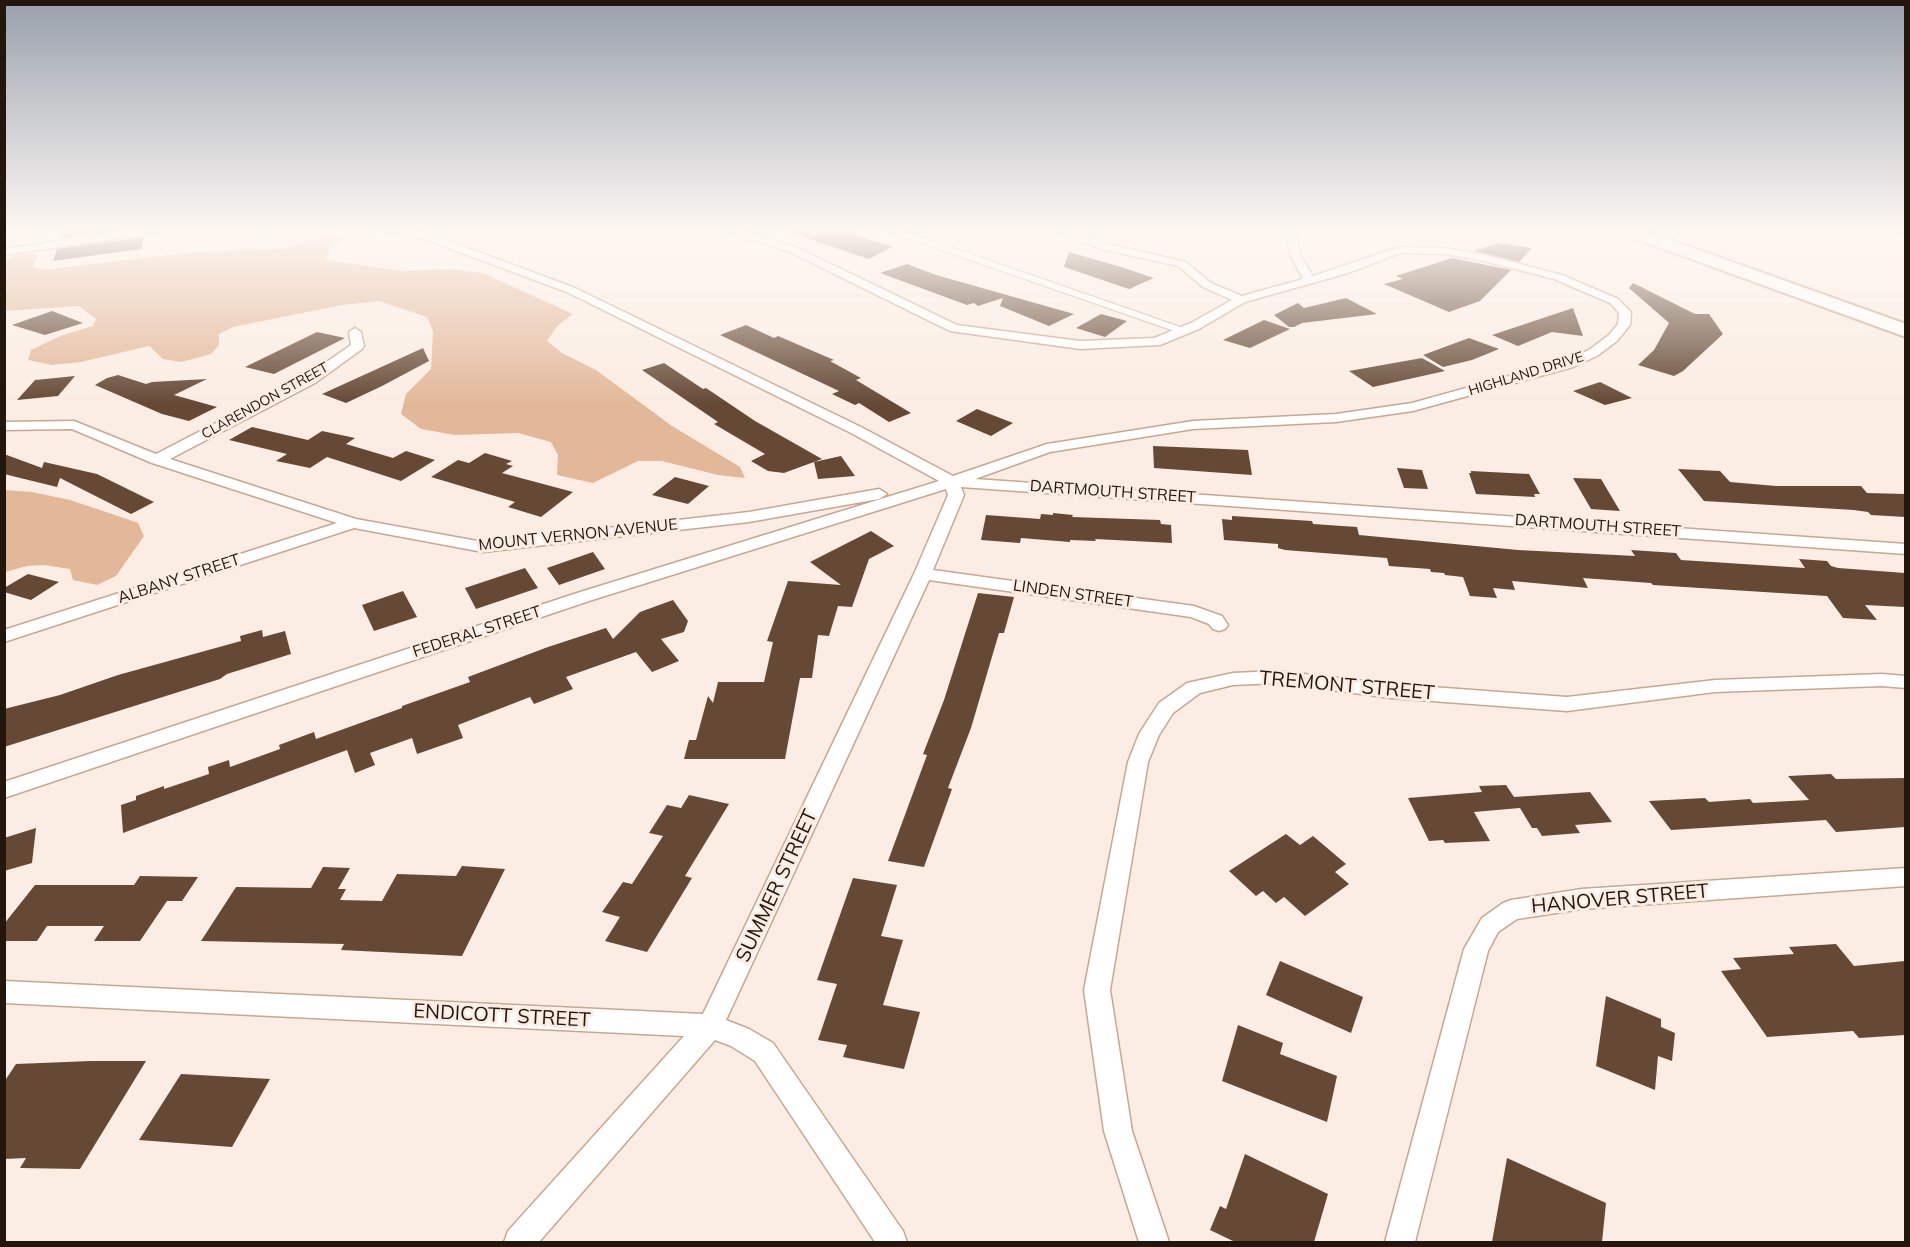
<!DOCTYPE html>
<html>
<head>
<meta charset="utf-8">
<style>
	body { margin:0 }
	#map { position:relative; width:1910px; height:1247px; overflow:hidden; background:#fbede3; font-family:Mulish,sans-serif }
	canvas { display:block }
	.frame { position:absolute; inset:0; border:6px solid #22160d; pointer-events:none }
</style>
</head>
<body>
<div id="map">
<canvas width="1910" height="1247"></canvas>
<div class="frame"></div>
</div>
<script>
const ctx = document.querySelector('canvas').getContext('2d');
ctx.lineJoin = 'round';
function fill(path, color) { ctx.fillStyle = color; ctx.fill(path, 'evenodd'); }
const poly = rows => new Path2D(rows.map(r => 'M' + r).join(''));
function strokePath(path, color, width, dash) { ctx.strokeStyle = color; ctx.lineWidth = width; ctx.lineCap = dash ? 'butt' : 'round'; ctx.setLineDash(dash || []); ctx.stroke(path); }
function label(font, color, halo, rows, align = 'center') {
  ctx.font = font + ' Mulish,sans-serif'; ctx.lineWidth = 6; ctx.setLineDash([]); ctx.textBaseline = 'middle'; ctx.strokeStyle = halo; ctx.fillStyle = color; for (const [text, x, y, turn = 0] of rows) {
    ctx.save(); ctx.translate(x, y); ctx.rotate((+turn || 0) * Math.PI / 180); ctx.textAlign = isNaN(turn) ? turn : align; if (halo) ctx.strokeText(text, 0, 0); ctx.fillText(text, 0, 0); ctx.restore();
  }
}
fill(poly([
	[327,235,347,237,330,249,325,260,403,271,448,269,483,273,573,314,557,326,547,341,562,353,596,370,672,426,740,467,745,478,718,475,662,461,638,461,593,483,557,475,558,455,551,442,518,433,455,435,421,429,401,414,406,394,431,369,433,331,427,317,379,301,342,305,233,327,219,334,219,345,211,354,181,362,163,359,149,346,81,362,52,365,28,360,31,350,60,336,93,326,96,319,79,306,5,311,5,261,17,255,34,254,37,258,33,267,44,270,194,252,280,249],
	[5,490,32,492,70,500,115,515,138,523,144,536,116,576,97,585,73,580,70,569,44,565,27,566,5,572]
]), '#e3b899');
fill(poly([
	[65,229,118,229,62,238],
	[792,229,856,229,857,236,892,247,869,259,791,233],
	[144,237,141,249,53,261,57,249],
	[1498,243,1532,248,1519,262,1474,251],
	[1069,252,1118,266,1154,278,1129,289,1064,267],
	[1452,258,1511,270,1480,301,1449,312,1384,284,1403,279,1396,276],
	[907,264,936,275,1074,314,1049,326,1000,306,1003,298,978,306,974,303,967,305,880,273],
	[1633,283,1695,314,1709,314,1723,334,1683,371,1674,376,1638,365,1654,350,1669,323,1629,288],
	[1346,298,1377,314,1302,323,1294,327,1289,327,1274,315,1298,303,1304,308],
	[1573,308,1583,336,1552,332,1518,346,1492,335],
	[52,311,83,323,45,335,12,325],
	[1101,314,1127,321,1105,337,1076,328],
	[1264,320,1290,329,1250,348,1223,340],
	[746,325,774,338,778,336,834,360,830,361,861,378,856,380,911,413,889,422,859,403,855,405,832,394,839,391,720,335],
	[317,332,345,338,274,374,245,367],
	[1469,338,1499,349,1472,360,1443,367,1423,355],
	[423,348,429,361,382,386,346,403,322,394],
	[1422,358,1445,371,1373,387,1349,371],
	[664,363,703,389,706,388,755,421,822,459,784,473,768,471,751,461,765,454,714,424,718,422,642,370],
	[118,375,146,384,152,382,207,379,174,395,217,407,189,421,162,414,95,385,107,378],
	[75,376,58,396,17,400,35,380],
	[1600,382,1632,398,1605,405,1573,391],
	[977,409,1013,423,991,436,956,421],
	[252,427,308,440,322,431,355,438,346,444,393,458,406,451,435,460,401,481,327,457,310,468,276,461,287,454,229,440],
	[1153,446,1248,450,1252,475,1154,468],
	[485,453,512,461,506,464,513,466,502,473,573,492,541,517,508,507,515,502,431,477,458,460,469,463],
	[4,454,42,468,44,462,97,474,154,502,131,514,60,478,57,487,4,474],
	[841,456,855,476,818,479,814,462],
	[1397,468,1422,470,1428,489,1404,488],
	[1678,469,1720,471,1730,482,1776,486,1861,486,1867,493,1905,494,1905,517,1871,515,1868,512,1854,510,1704,501],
	[1471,471,1529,474,1540,494,1534,494,1535,497,1476,494,1469,473,1471,473],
	[675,477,709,486,688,504,652,495],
	[1573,478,1601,479,1620,511,1591,509],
	[1053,513,1073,515,1072,517,1160,520,1161,524,1171,525,1172,543,1095,539,1096,541,1070,540,1070,542,1021,538,1020,543,981,540,986,515,1040,519,1041,514,1053,515],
	[1232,516,1312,521,1313,524,1357,527,1359,535,1518,550,1635,556,1631,550,1676,553,1681,560,1805,568,1799,559,1827,561,1831,566,1838,568,1905,573,1905,607,1865,605,1877,620,1843,618,1827,596,1653,585,1651,583,1583,578,1588,588,1512,581,1515,590,1493,588,1497,598,1470,596,1463,577,1445,575,1444,573,1431,572,1430,569,1389,566,1387,558,1285,550,1278,548,1278,544,1224,540,1222,519,1232,520],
	[871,531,894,546,869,559,852,607,838,606,829,636,818,635,812,678,800,678,785,759,684,759,689,740,696,740,708,696,713,703,718,682,764,682,773,642,767,641,788,581,841,585,810,562],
	[593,552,605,569,559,585,547,568],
	[525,568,538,588,476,609,465,588],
	[28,574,59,582,31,600,4,592,4,588],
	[403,591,417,617,374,631,362,605],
	[978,593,1014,597,1004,633,999,633,971,728,948,788,952,789,924,867,888,861,927,755,923,754,944,700],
	[673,600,688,621,684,632,661,639,679,661,652,672,636,652,566,677,573,689,534,704,530,697,458,725,463,738,417,754,412,738,370,753,375,765,355,773,347,750,123,833,121,805,136,800,136,796,164,786,164,789,209,774,208,767,229,760,230,767,280,749,279,745,314,732,316,739,402,708,402,706,470,682,468,677,548,647,606,628,613,639,640,612],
	[262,630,263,637,285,631,291,654,227,674,220,679,4,747,4,709,60,695,118,675,241,641,240,636],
	[1831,774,1836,779,1905,778,1905,827,1836,832,1826,820,1671,830,1649,801,1705,798,1709,802,1750,799,1753,803,1809,800,1788,776],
	[1506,785,1514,797,1590,792,1612,822,1575,825,1580,833,1542,836,1537,828,1532,828,1520,808,1474,812,1490,841,1445,843,1443,840,1429,841,1408,798,1482,792,1479,786],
	[689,795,729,804,685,876,692,878,647,952,605,941,620,917,602,912,623,882,632,884,663,836,649,833,667,805,681,808],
	[36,828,32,863,4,871,4,838],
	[1286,834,1300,845,1313,836,1346,864,1335,872,1349,884,1305,916,1284,897,1276,903,1263,891,1256,896,1229,871],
	[462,866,505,869,462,956,341,950,344,944,201,941,236,887,311,888,323,867,350,868,338,889,346,889,340,900,382,901,397,874,456,876],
	[140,876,198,877,182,901,167,901,140,941,94,941,104,926,47,926,37,941,4,941,4,924,35,885,134,885],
	[853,878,897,885,881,936,903,940,883,1005,920,1012,904,1069,843,1057,847,1045,818,1040,837,984,817,980],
	[1836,944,1854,966,1905,961,1905,1035,1859,1038,1853,1031,1767,1037,1721,971,1741,969,1733,958,1794,954,1789,947],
	[1280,961,1363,997,1351,1033,1266,995],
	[1606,996,1661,1019,1661,1027,1675,1033,1672,1061,1658,1056,1655,1090,1596,1066],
	[1238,1025,1283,1043,1280,1054,1337,1076,1327,1122,1222,1081],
	[91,1061,146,1061,80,1169,20,1168,26,1158,4,1159,4,1082,16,1064],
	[181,1074,270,1079,232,1147,139,1140],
	[1245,1154,1328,1194,1314,1242,1235,1242,1210,1230,1220,1206,1226,1209],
	[1507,1158,1606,1203,1602,1242,1492,1242]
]), '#654935');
const lane = poly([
	[890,229,1183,331]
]);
const street = poly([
	[136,229,165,229,160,232,4,255,4,249,136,229],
	[370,229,401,229,430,234,575,288,861,427,953,476,1047,444,1193,421,1336,414,1412,403,1563,361,1589,350,1609,335,1618,324,1619,313,1610,303,1554,279,1484,261,1445,254,1400,253,1348,273,1245,302,1199,329,1160,345,1080,349,950,331,790,252,719,229,736,229,798,248,957,325,1080,341,1154,338,1191,323,1232,300,1203,287,1178,266,1101,249,1050,229,1066,229,1108,244,1186,262,1211,283,1242,296,1303,279,1291,256,1284,229,1294,229,1301,256,1313,276,1399,247,1445,248,1485,255,1562,275,1618,299,1631,312,1630,325,1617,341,1597,356,1573,367,1413,411,1336,422,1193,429,1050,452,975,479,1906,544,1906,554,961,487,964,495,933,570,1194,606,1222,616,1228,625,1225,629,1219,631,1213,629,1209,624,1191,617,929,580,726,1020,749,1029,773,1043,903,1231,907,1242,875,1242,755,1061,731,1046,715,1040,539,1242,504,1242,508,1231,684,1036,4,1003,4,981,703,1014,914,574,948,495,946,489,589,601,4,798,4,782,577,593,939,481,851,433,567,292,424,239,370,229],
	[1894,229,1906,229,1906,234,1895,231,1894,229],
	[355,328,361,332,364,346,362,349,315,383,170,459,356,519,483,542,749,512,879,489,887,494,879,499,749,522,483,552,354,528,4,642,4,630,337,523,152,463,72,429,4,430,4,422,74,421,156,454,305,377,351,345,349,332,355,328],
	[1278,671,1391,684,1567,697,1715,680,1882,674,1906,676,1906,688,1882,686,1715,692,1567,711,1391,698,1278,683,1233,685,1200,693,1173,713,1159,735,1148,762,1110,990,1132,1131,1169,1242,1139,1242,1104,1131,1084,990,1128,762,1139,734,1159,703,1187,683,1233,673,1278,671],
	[1906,868,1906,886,1582,909,1517,919,1498,932,1488,951,1415,1242,1385,1242,1464,949,1482,918,1503,903,1511,900,1582,889,1906,868]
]);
const primary = poly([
	[1615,229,1640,229,1906,324,1906,337,1617,232,1615,229]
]);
strokePath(lane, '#c8a790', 8);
strokePath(street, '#c8a790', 3);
strokePath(primary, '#c8a790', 4);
strokePath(lane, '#fff', 6);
fill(street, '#fff');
fill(primary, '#fff');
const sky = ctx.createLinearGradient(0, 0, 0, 404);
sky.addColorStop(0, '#99a1ad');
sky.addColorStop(0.57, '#fdf7f2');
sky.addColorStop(1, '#fdf7f200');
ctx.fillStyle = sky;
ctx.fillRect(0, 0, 1910, 404);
label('14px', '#22160d', '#fbede3', [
	["HIGHLAND DRIVE",1526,374,-17],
	["CLARENDON STREET",265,401,-29]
]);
label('16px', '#22160d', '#fbede3', [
	["DARTMOUTH STREET",1113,492,4],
	["DARTMOUTH STREET",1598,526,4],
	["MOUNT VERNON AVENUE",578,535,-6],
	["ALBANY STREET",179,579,-18],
	["LINDEN STREET",1073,594,8],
	["FEDERAL STREET",477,632,-18]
]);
label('20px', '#22160d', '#fbede3', [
	["TREMONT STREET",1347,686,5],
	["SUMMER STREET",777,886,-65],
	["HANOVER STREET",1620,899,-5],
	["ENDICOTT STREET",502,1016,3]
]);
</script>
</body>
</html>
